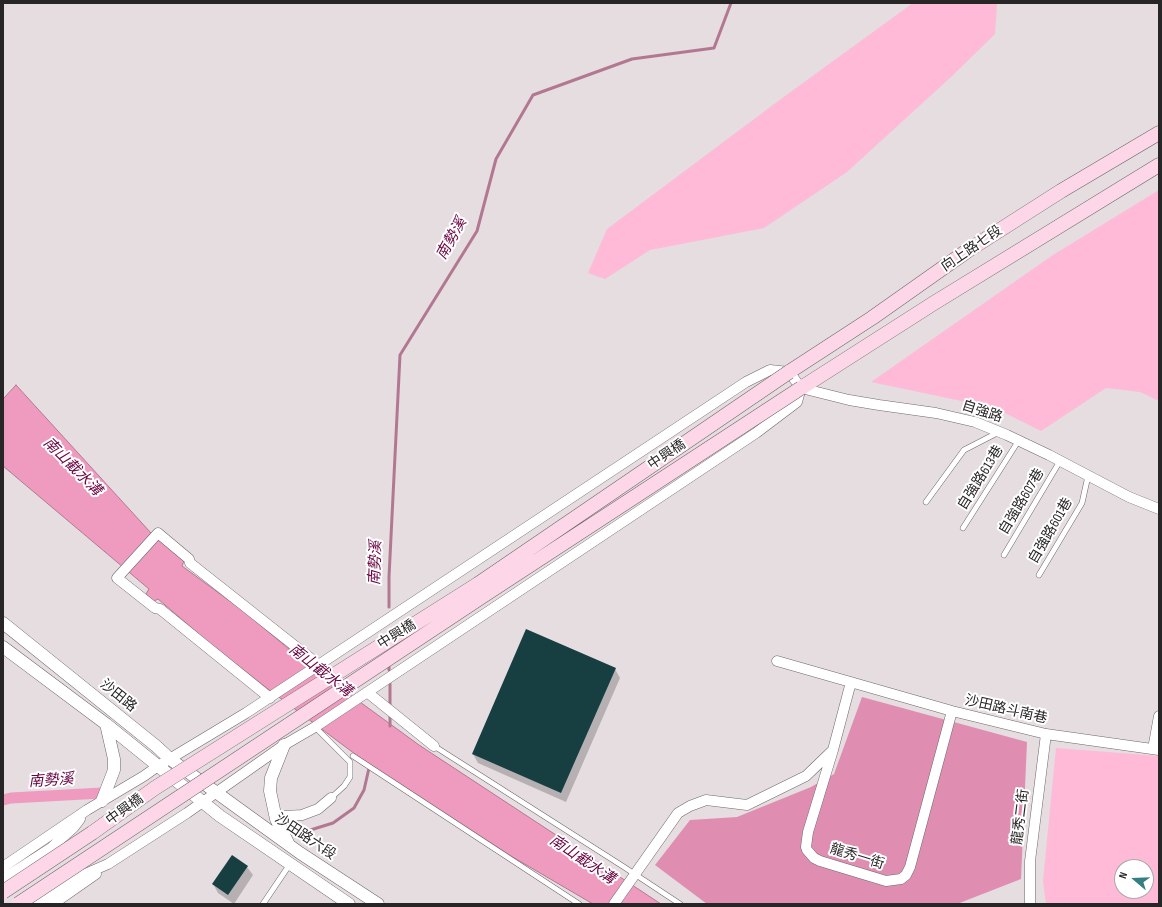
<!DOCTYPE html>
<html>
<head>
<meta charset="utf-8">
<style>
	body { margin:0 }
	#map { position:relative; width:1162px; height:907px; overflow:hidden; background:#e5dde0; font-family:"Sofia Sans Condensed",sans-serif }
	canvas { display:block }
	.frame { position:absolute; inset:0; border:4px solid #282526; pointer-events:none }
	.north { position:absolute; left:1114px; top:859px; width:40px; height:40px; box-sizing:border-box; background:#fff; border:1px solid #a9a8a8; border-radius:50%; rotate:289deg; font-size:11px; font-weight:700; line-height:16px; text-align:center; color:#282526 }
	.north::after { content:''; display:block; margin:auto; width:14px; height:18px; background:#357e82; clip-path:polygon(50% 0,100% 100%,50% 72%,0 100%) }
</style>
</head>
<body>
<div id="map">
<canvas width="1162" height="907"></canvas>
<div class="frame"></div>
<div class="north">N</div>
</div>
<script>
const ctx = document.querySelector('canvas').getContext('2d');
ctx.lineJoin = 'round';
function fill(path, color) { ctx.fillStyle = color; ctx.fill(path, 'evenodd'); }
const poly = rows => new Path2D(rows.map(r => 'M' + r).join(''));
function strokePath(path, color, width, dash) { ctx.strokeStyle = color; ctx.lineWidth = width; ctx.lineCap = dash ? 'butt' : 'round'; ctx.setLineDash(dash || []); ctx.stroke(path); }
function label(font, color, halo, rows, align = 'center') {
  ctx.font = font + ' "Sofia Sans Condensed","Noto Sans TC",sans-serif'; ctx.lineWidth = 4; ctx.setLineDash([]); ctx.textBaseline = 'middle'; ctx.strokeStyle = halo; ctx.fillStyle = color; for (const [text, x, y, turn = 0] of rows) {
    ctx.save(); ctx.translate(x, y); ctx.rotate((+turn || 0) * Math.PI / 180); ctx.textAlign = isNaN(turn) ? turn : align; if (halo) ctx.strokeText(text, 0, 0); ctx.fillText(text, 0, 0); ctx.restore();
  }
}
fill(poly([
	[913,3,997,3,995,34,951,77,847,172,764,228,650,250,605,279,588,273,607,229,785,96],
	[1159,190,1159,401,1140,392,1106,388,1041,431,995,408,871,382,1053,255],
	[1056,748,1159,756,1159,904,1046,904,1043,881],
	[1122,867,1146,867,1146,891,1122,891]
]), '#febad6');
fill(poly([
	[862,697,1027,742,1021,879,957,904,707,904,655,865,690,820,737,817,811,787,834,774]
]), '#df8eb2');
const water = poly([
	[16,385,151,533,184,561,182,566,242,610,301,659,419,745,661,904,593,904,511,856,359,757,264,686,206,640,158,599,154,601,146,594,149,589,3,466,3,399,16,385]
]);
fill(water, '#ee9bbf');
strokePath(water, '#b37891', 1);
fill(poly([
	[615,669,620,678,566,802,478,763,473,754],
	[247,867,253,875,234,904,218,893,213,884]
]), '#0003');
strokePath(poly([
	[389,607,389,577,400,355,477,231,496,159,533,95,632,59,714,48,731,3],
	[389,662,389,670],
	[390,684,390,706],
	[390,714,390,726],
	[304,832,333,823,354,808,364,790,369,768]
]), '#b37891', 3);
strokePath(poly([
	[3,800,11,798,102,793]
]), '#ee9bbf', 11);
fill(poly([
	[526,629,616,668,561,793,472,754],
	[232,855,248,866,228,895,212,884]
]), '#173e40');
const service = poly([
	[926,502,964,450,999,432],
	[963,528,1019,440],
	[1004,555,1060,461],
	[1039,575,1082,503,1088,476],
	[315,727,350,762,350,777,344,786,331,798],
	[434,746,624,867,680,904],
	[353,756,579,904],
	[263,904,290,864]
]);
const minor = poly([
	[777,661,952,711,1046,734,1159,750],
	[367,692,434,746],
	[270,698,160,609,155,608,117,578,158,533,189,559,190,563,319,665],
	[1153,749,1159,716],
	[833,750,808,832,806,847,807,850,814,858,820,861,886,881,901,879,906,875,910,867,952,711],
	[276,819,285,816,302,815,318,809,331,798],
	[3,867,87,810,144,776,158,766,246,713,746,382,770,370,789,372,801,388,849,400,879,405,936,413,975,422,1007,435,1049,455,1129,497,1159,509],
	[3,879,51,848,74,827,80,819],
	[37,904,76,878,108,864,187,813,284,745,315,727,756,433,797,402,801,388],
	[53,904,96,874],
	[614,904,678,813,690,806,706,800,747,805,806,776,833,750,851,682],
	[1030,904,1030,861,1046,734]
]);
const tertiary = poly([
	[3,623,156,746,170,759,300,853,378,904],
	[3,647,106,724,220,816,349,904],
	[284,745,271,778,270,791,276,819,288,843],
	[102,801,114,770,114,759,106,724]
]);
const secondary = poly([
	[789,372,872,318,967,251,1061,191,1159,133],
	[801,388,934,303,1159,165]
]);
strokePath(service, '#6f686b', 6);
strokePath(minor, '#6f686b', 11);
strokePath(tertiary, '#6f686b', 13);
strokePath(secondary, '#6f686b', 15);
strokePath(service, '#fff', 5);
strokePath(minor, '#fff', 10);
strokePath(tertiary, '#fff', 12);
strokePath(secondary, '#fdd6e8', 14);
const secondaryBridge = poly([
	[3,892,92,833,155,788,478,584,789,372],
	[18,904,486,594,801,388]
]);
strokePath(secondaryBridge, '#6f686b', 15, []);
strokePath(secondaryBridge, '#fdd6e8', 14);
label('14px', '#282526', '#fff', [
	["向上路七段",972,249,-34],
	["自強路",982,412,18],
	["中興橋",667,455,-34],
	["自強路613巷",981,478,-58],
	["自強路607巷",1022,502,-59],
	["自強路601巷",1051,531,-60],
	["中興橋",397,635,-32],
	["沙田路",118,696,39],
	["沙田路斗南巷",1006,710,13],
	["中興橋",125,810,-36],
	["龍秀二街",1021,817,-83],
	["沙田路六段",305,837,34],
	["龍秀一街",857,857,17]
]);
label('italic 15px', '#680440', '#fff', [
	["南勢溪",452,239,-61],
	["南山截水溝",72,467,45],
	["南勢溪",376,563,-88],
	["南山截水溝",320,671,38],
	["南勢溪",51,781,-4],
	["南山截水溝",582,860,34]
]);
</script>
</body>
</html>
